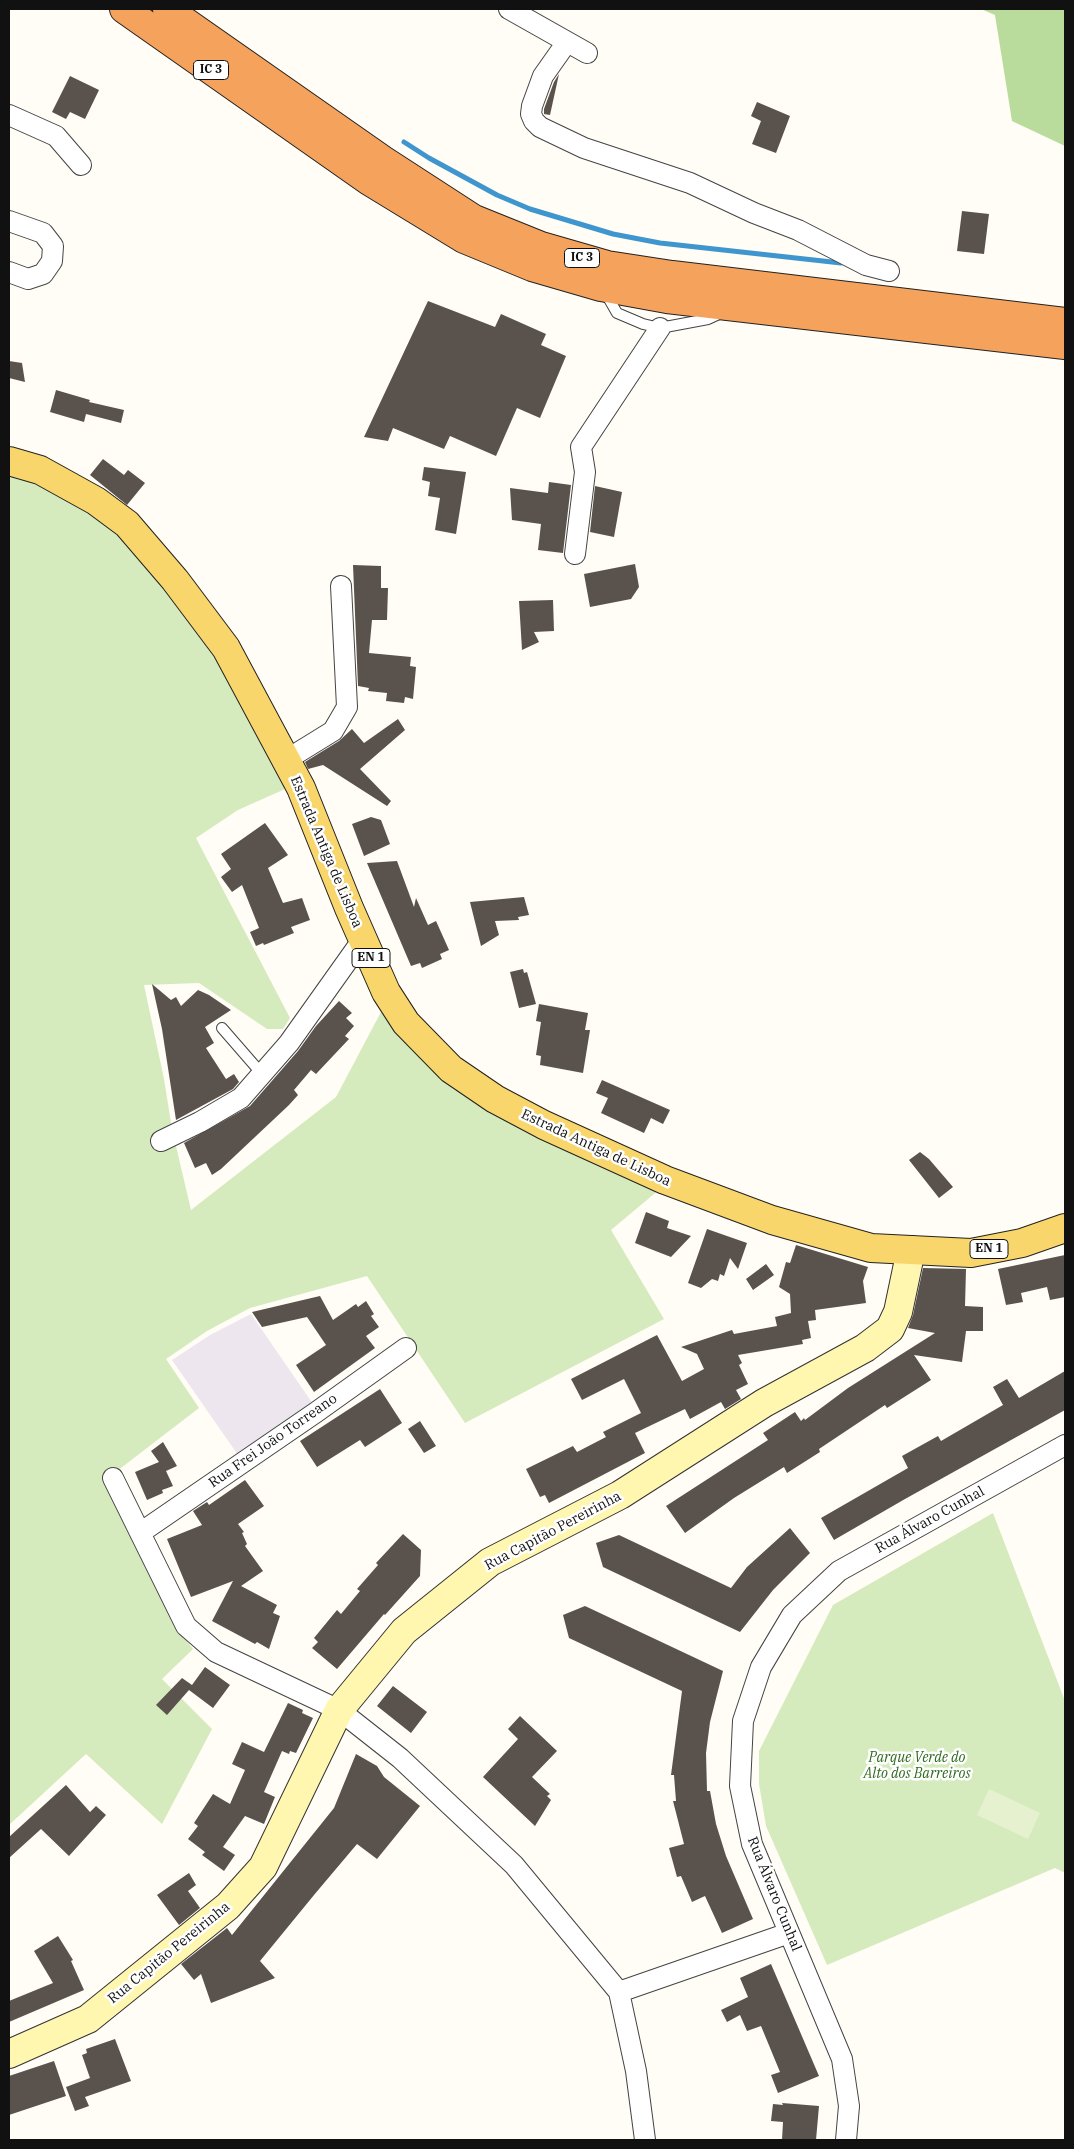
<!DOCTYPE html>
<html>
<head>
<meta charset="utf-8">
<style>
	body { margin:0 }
	#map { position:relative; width:1074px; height:2149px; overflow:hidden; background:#fffdf5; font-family:"IBM Plex Serif",serif }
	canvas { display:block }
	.frame { position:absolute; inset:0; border:10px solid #111; pointer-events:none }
</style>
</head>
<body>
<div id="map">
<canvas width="1074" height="2149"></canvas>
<div class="frame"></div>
</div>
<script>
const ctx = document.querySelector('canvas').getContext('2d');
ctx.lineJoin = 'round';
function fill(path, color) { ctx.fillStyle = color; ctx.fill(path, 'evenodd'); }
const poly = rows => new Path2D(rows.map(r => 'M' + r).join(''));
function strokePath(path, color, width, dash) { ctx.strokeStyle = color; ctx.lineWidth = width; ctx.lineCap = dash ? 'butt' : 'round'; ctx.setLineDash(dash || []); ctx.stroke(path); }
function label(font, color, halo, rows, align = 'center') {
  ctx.font = font + ' "IBM Plex Serif",serif'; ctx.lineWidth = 5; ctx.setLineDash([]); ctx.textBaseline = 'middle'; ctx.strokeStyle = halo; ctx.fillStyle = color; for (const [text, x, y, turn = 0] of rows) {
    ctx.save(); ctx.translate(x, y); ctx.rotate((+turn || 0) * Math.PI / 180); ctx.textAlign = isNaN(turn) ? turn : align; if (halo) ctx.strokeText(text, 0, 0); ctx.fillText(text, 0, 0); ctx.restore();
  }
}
fill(poly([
	[251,1314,311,1401,309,1409,240,1458,172,1360,210,1335]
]), '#eee6ef');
fill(poly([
	[9,476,35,484,88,513,117,534,164,589,214,656,285,789,238,810,196,838,290,1018,283,1029,267,1029,199,983,144,985,164,1079,172,1129,191,1210,336,1097,381,1012,395,1028,660,1189,611,1230,664,1319,465,1423,367,1276,250,1308,207,1331,166,1359,199,1408,104,1481,179,1631,193,1649,162,1679,212,1729,162,1824,86,1754,9,1825],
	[993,1513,1065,1701,1065,1873,1055,1868,827,1965,766,1826,759,1784,759,1751,833,1605]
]), '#d5ebbd');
fill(poly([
	[981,9,1065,9,1065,146,1012,121,995,15]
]), '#b9dc9c');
fill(poly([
	[989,1789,1040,1813,1028,1839,977,1815]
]), '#e6f2cf');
strokePath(poly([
	[404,142,429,158,497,195,530,209,613,234,660,243,841,263]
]), '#3f96cf', 5);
fill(poly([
	[559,74,550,115,544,114,544,109,554,82],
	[70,76,99,90,85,119,70,112,66,119,52,112],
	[757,102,790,116,776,153,752,144,761,121,751,116],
	[962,211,989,214,984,254,957,251],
	[428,301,495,327,501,314,546,334,541,345,566,356,540,418,517,408,496,456,450,436,444,449,393,428,388,441,364,437],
	[9,361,22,363,25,382,9,378],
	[56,390,90,400,89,402,124,410,121,423,86,414,84,422,50,412],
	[103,459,124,475,128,470,145,483,127,505,90,475],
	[424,467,466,472,456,534,435,530,440,498,428,496,430,482,422,480],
	[549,482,571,485,563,553,538,550,541,524,512,520,510,488,548,493],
	[595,486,622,492,614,537,590,532],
	[635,564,639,587,631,599,590,607,584,574],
	[353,565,381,566,381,588,388,588,387,620,372,620,369,653,411,657,410,666,416,667,413,699,405,697,404,703,386,701,387,693,368,691,369,688,358,686],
	[553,600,554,631,534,632,539,642,522,650,519,601],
	[398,719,405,730,360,769,391,801,387,806,323,765,308,769,305,762,339,741,352,729,364,743],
	[371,817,381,820,390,844,364,856,352,824],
	[265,823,288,855,268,868,283,903,302,898,310,920,291,927,294,933,264,945,263,943,256,946,250,932,259,928,242,885,232,892,221,877,231,869,221,854],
	[397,861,414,907,416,898,428,925,436,921,449,950,440,954,442,959,422,968,420,963,411,966,367,863],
	[524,897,529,915,518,917,519,920,495,921,499,935,481,946,470,902],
	[523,969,524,973,527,972,536,1004,519,1008,510,972],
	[152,984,171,1000,176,997,181,1006,198,990,209,995,231,1010,205,1027,214,1043,206,1048,226,1079,234,1074,239,1082,233,1089,176,1120,162,1029],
	[339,1001,352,1013,346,1018,354,1026,345,1036,349,1039,316,1074,311,1070,294,1090,298,1095,289,1105,221,1169,212,1175,206,1163,195,1168,184,1143,250,1106,298,1051,316,1026],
	[539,1004,588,1013,585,1030,590,1030,583,1073,540,1065,541,1056,536,1055,541,1022,536,1021],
	[602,1080,670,1110,663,1124,651,1118,644,1133,601,1113,608,1098,596,1093],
	[920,1152,929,1159,953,1187,939,1198,909,1160],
	[646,1212,669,1221,667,1228,691,1236,671,1257,635,1243],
	[707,1229,747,1243,738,1269,730,1258,724,1276,720,1274,718,1281,712,1279,701,1288,688,1283],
	[796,1245,868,1267,863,1281,866,1303,815,1310,816,1320,808,1321,811,1338,802,1340,803,1344,738,1355,742,1363,739,1365,748,1384,736,1390,741,1399,725,1409,721,1402,690,1419,685,1409,635,1433,645,1453,549,1503,545,1495,540,1497,526,1469,573,1446,577,1452,606,1437,603,1432,641,1413,624,1379,582,1400,571,1379,657,1335,682,1381,704,1369,697,1354,681,1347,732,1330,734,1334,777,1326,775,1317,791,1313,790,1294,779,1287,786,1262,790,1263],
	[1065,1255,1065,1297,1050,1300,1047,1287,1021,1293,1023,1302,1006,1305,998,1269],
	[766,1264,774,1275,753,1290,746,1279],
	[923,1268,966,1269,965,1306,983,1307,983,1331,966,1331,962,1362,914,1355,931,1380,887,1408,885,1405,819,1449,820,1452,787,1473,784,1467,734,1498,685,1533,666,1506,768,1440,763,1433,795,1412,801,1421,804,1418,805,1420,848,1388,935,1333,908,1328,913,1315],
	[320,1296,333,1320,356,1304,358,1307,366,1301,374,1314,371,1316,379,1327,366,1336,375,1348,314,1392,296,1365,326,1345,307,1317,262,1327,252,1312],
	[1065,1371,1065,1410,905,1499,834,1540,821,1518,908,1468,902,1456,938,1436,941,1441,1003,1405,993,1387,1007,1379,1019,1398],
	[380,1389,402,1423,365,1447,360,1440,317,1467,300,1441],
	[420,1421,436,1446,424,1453,408,1429],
	[163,1442,177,1466,166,1471,173,1486,162,1490,163,1493,147,1500,135,1472,159,1462,151,1451],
	[245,1480,264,1506,238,1524,244,1532,242,1533,247,1544,245,1546,263,1571,241,1586,277,1605,273,1613,280,1616,269,1649,257,1642,255,1644,212,1621,233,1581,191,1597,167,1539,202,1525,193,1511,207,1502,209,1505],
	[790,1528,810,1553,773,1590,740,1632,603,1567,596,1543,619,1535,731,1588,747,1567],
	[403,1534,421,1550,420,1576,385,1615,384,1614,337,1669,312,1648,318,1642,314,1638,337,1610,341,1614,360,1591,357,1589,378,1565,376,1563],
	[585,1606,723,1671,710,1722,706,1753,707,1791,710,1791,716,1824,726,1856,753,1919,722,1933,705,1896,692,1902,681,1876,677,1877,669,1848,684,1844,673,1801,676,1801,674,1775,671,1775,682,1691,569,1638,563,1615],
	[205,1667,230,1685,213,1708,189,1690,167,1715,156,1705,182,1678,192,1685],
	[393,1686,427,1712,411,1733,377,1706],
	[288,1703,303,1710,302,1713,313,1718,296,1753,290,1751,289,1754,282,1751,264,1792,275,1797,264,1824,245,1816,223,1847,235,1855,224,1871,202,1855,205,1852,188,1839,198,1826,194,1823,213,1794,230,1804,245,1770,232,1764,242,1742,264,1752],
	[520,1716,557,1751,532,1777,550,1794,547,1796,551,1800,535,1826,483,1777,518,1739,508,1729],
	[356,1754,377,1766,384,1777,420,1806,377,1859,357,1844,314,1895,260,1961,275,1978,211,2003,201,1974,194,1980,181,1964,227,1928,232,1935,334,1808],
	[66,1785,90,1812,96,1806,106,1815,69,1856,41,1829,9,1858,9,1837],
	[189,1873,196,1885,188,1891,200,1908,179,1925,157,1895],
	[58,1936,73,1960,71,1961,84,1990,9,2022,9,2001,53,1983,34,1951],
	[771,1964,819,2076,778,2093,771,2075,780,2072,761,2026,747,2031,740,2015,727,2022,721,2010,748,1997,740,1978],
	[115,2039,131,2081,85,2097,89,2106,75,2111,66,2087,90,2078,82,2055,87,2053,86,2049],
	[54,2061,66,2096,9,2115,9,2076],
	[782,2103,819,2106,816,2140,782,2140,783,2122,771,2121,773,2104,783,2105]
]), '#5a524d');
const lane = poly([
	[605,292,617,313,643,324,660,328,708,319,721,313],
	[222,1028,262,1074]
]);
const street = poly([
	[509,9,587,53],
	[567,42,543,76,532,106,531,114,534,121,540,127,584,148,690,183,754,213,798,230,866,265,889,271],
	[9,115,56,136,81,165],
	[9,221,43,233,53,246,52,261,43,274,28,279,9,272],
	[575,554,585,472,581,447,660,328],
	[286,760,333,731,347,707,341,586],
	[161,1141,200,1122,241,1098,289,1043,363,939],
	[113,1478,186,1626,216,1652,339,1710,400,1758,514,1865,619,1992,636,2071,645,2140],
	[140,1533,315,1413,406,1348],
	[619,1992,789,1933],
	[846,2140,849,2106,842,2059,752,1844,740,1786,743,1721,761,1667,792,1615,839,1571,1065,1445]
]);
const secondary = poly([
	[9,2054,88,2019,228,1906,263,1867,339,1710,404,1631,490,1562,620,1495,764,1403,865,1348,890,1329,898,1312,911,1250]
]);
const primary = poly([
	[9,461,40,470,96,501,127,524,175,580,226,648,301,788,349,908,386,992,406,1023,451,1069,495,1099,544,1125,665,1180,772,1220,871,1248,971,1253,1022,1243,1065,1228]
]);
const highway = poly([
	[124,9,369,181,464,239,532,267,601,287,667,299,1065,345],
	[167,9,383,160,474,219,541,246,607,265,672,275,1065,322]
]);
strokePath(lane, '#444', 12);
strokePath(street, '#444', 22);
strokePath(secondary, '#333', 30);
strokePath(primary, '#222', 30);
strokePath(highway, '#222', 30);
strokePath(lane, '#fff', 10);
strokePath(street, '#fff', 20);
strokePath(secondary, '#fff6b0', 28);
strokePath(primary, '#f9d66b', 28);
strokePath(highway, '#f5a25d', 28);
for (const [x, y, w] of [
	[211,70,35],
	[582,258,35],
	[371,958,38],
	[989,1249,38]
]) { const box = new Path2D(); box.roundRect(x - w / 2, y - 9.5, w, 19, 4); ctx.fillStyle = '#fff'; ctx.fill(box); strokePath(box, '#111', 1); }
label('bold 12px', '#111', null, [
	["IC 3",211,70],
	["IC 3",582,258],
	["EN 1",371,958],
	["EN 1",989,1249]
]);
label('14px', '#111', '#fff', [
	["Estrada Antiga de Lisboa",326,852,67],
	["Estrada Antiga de Lisboa",596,1148,25],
	["Rua Frei João Torreano",273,1441,-35],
	["Rua Álvaro Cunhal",930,1520,-29],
	["Rua Capitão Pereirinha",553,1531,-28],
	["Rua Álvaro Cunhal",774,1894,68],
	["Rua Capitão Pereirinha",169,1953,-39]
]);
label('italic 14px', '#2f6b1f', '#fff', [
	["Parque Verde do",917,1758],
	["Alto dos Barreiros",917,1774]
]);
</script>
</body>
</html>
